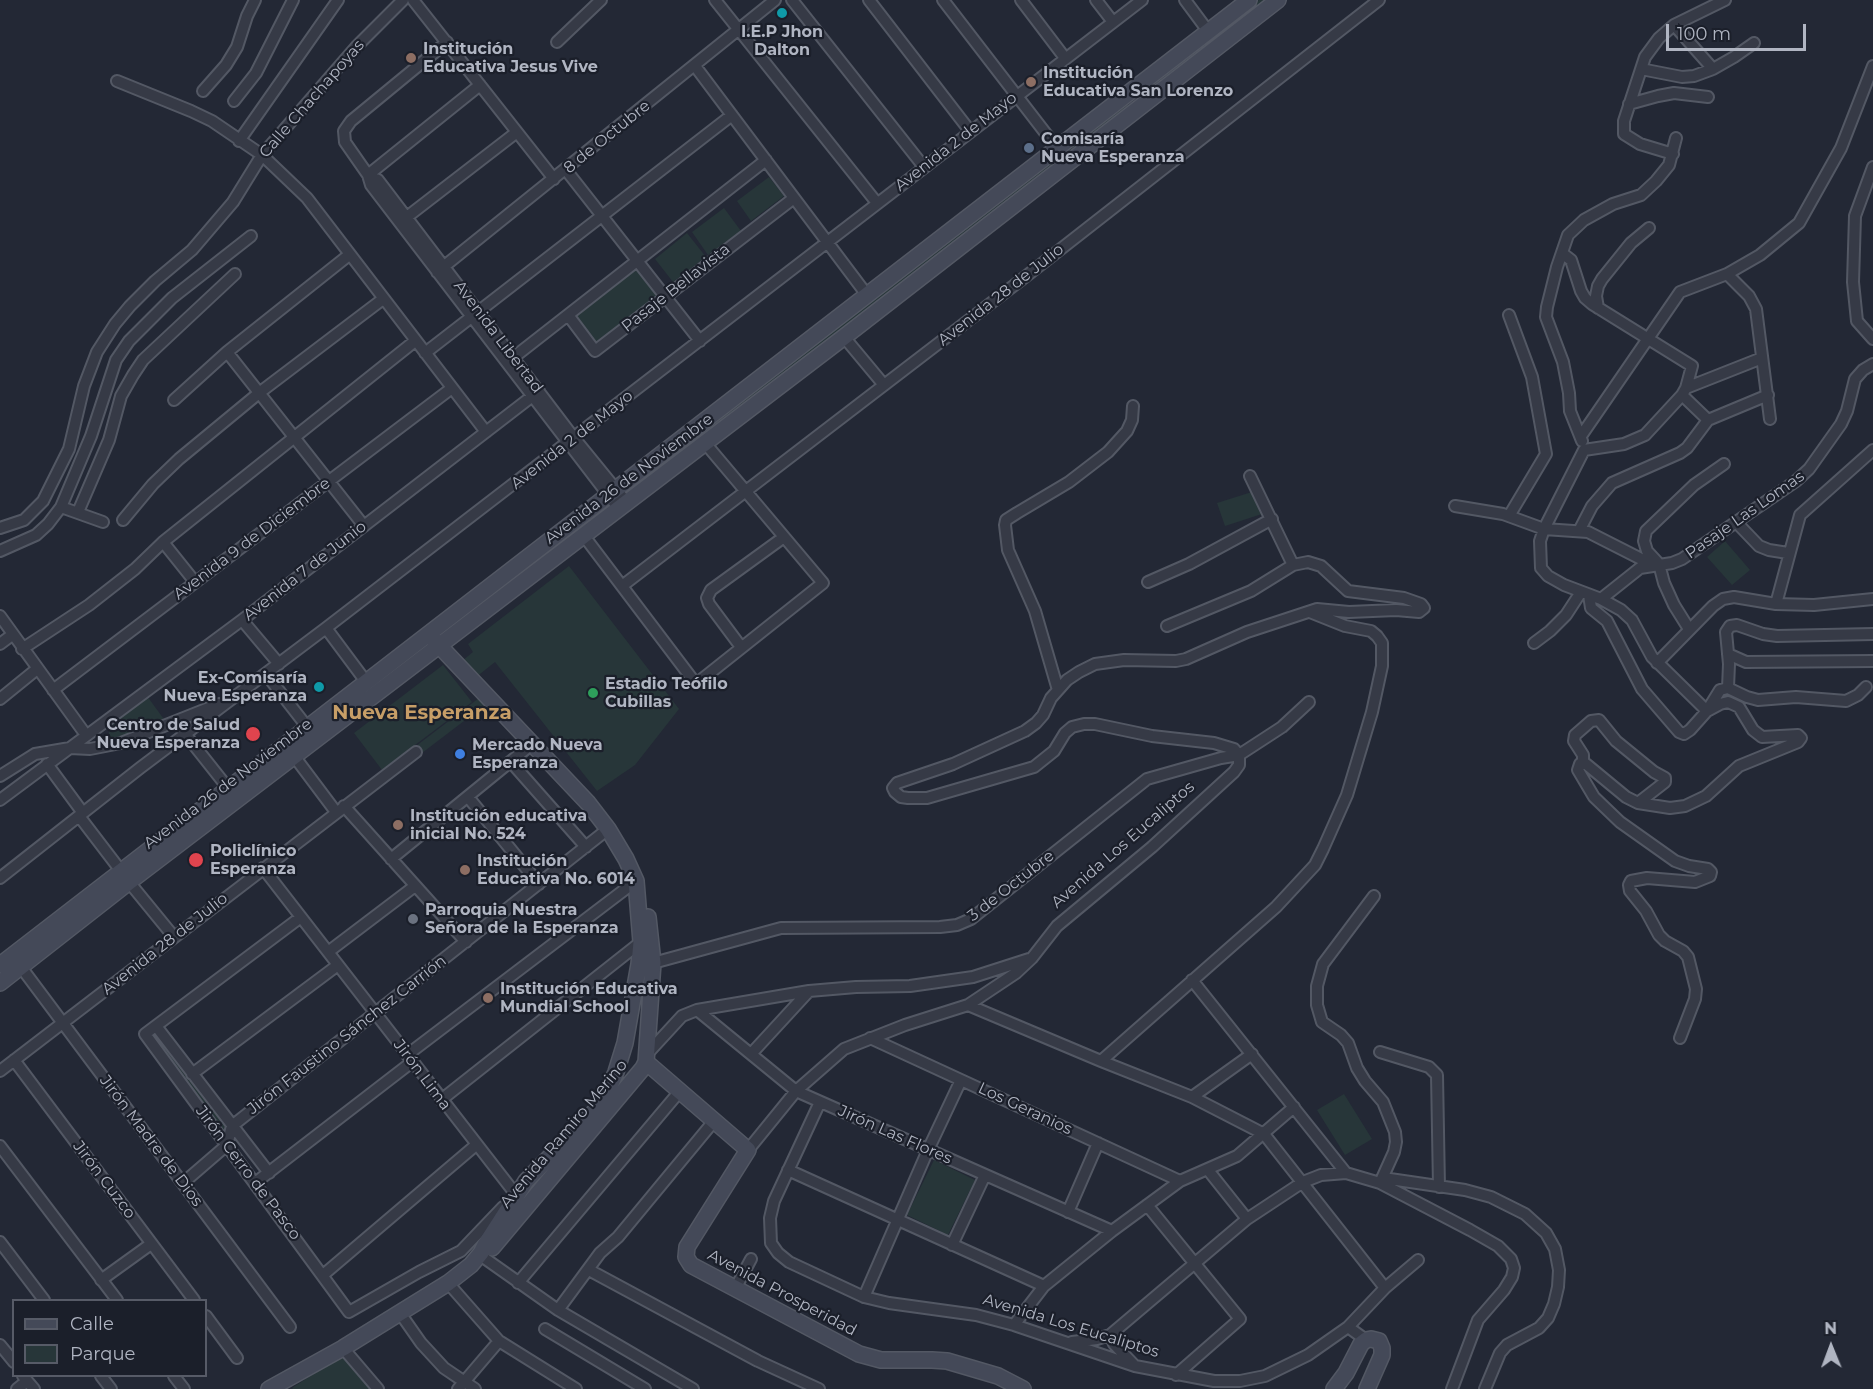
<!DOCTYPE html>
<html>
<head>
<meta charset="utf-8">
<style>
	body { margin:0 }
	#map { position:relative; width:1873px; height:1389px; overflow:hidden; background:#232835; font-family:Montserrat,sans-serif }
	canvas { display:block }
	.legend { position:absolute; left:12px; top:1299px; width:195px; height:78px; box-sizing:border-box; background:#1b1f2a; border:2px solid #575b67; margin:0; padding:8px 10px; list-style:none; font-size:18px; color:#b0b5c2 }
	.legend li { display:flex; align-items:center; gap:12px; height:30px }
	.legend b { width:30px; border:2px solid #575b67 }
	.north { position:absolute; left:1801px; top:1317px; width:60px; height:60px; -webkit-text-stroke:4px #1b1f2a; paint-order:stroke; rotate:359deg; font-size:16px; font-weight:700; line-height:24px; text-align:center; color:#b0b5c2 }
	.north::after { content:''; display:block; margin:auto; width:21px; height:27px; background:#b0b5c2; clip-path:polygon(50% 0,100% 100%,50% 72%,0 100%) }
	.scale { position:absolute; left:1666px; top:24px; width:140px; height:27px; box-sizing:border-box; border:3px solid #b0b5c2; border-top:0; padding-left:8px; font-size:18px; line-height:21px; white-space:nowrap; color:#b0b5c2; -webkit-text-stroke:4px #1b1f2a; paint-order:stroke }
</style>
</head>
<body>
<div id="map">
<canvas width="1873" height="1389"></canvas>
<ul class="legend">
<li><b style="height:8px;background:#444958"></b>Calle</li>
<li><b style="height:16px;background:#273639"></b>Parque</li>
</ul>
<div class="north">N</div>
<div class="scale">100 m</div>
</div>
<script>
const ctx = document.querySelector('canvas').getContext('2d');
ctx.lineJoin = 'round';
function fill(path, color) { ctx.fillStyle = color; ctx.fill(path, 'evenodd'); }
const poly = rows => new Path2D(rows.map(r => 'M' + r).join(''));
function strokePath(path, color, width, dash) { ctx.strokeStyle = color; ctx.lineWidth = width; ctx.lineCap = dash ? 'butt' : 'round'; ctx.setLineDash(dash || []); ctx.stroke(path); }
function label(font, color, halo, rows, align = 'center') {
  ctx.font = font + ' Montserrat,sans-serif'; ctx.lineWidth = 4.5; ctx.setLineDash([]); ctx.textBaseline = 'middle'; ctx.strokeStyle = halo; ctx.fillStyle = color; for (const [text, x, y, turn = 0] of rows) {
    ctx.save(); ctx.translate(x, y); ctx.rotate((+turn || 0) * Math.PI / 180); ctx.textAlign = isNaN(turn) ? turn : align; if (halo) ctx.strokeText(text, 0, 0); ctx.fillText(text, 0, 0); ctx.restore();
  }
}
fill(poly([
	[1259,0,1267,0,1155,85,1152,83],
	[1126,103,1130,106,624,498,621,493],
	[769,177,784,196,751,221,737,201],
	[724,208,741,231,708,255,692,232],
	[687,233,706,257,673,282,655,259],
	[638,265,661,294,594,347,573,317],
	[1255,491,1262,514,1225,526,1217,503],
	[1725,541,1750,570,1732,585,1707,557],
	[569,566,679,709,635,765,597,791,495,662,475,678,462,661,473,652,468,644],
	[443,665,472,702,382,770,354,733],
	[147,696,166,722,116,740,111,738,109,734,109,728],
	[479,698,485,705,422,753,416,746],
	[158,1035,228,1129,226,1135,153,1039],
	[1344,1094,1372,1139,1345,1155,1317,1110],
	[934,1160,975,1180,948,1235,907,1215],
	[343,1355,373,1389,293,1389,292,1388]
]), '#273639');
const street = poly([
	[413,0,554,179],
	[715,0,877,203],
	[792,0,924,167],
	[869,0,970,131],
	[943,0,1057,148],
	[1021,0,1065,58],
	[1096,0,1113,22],
	[1185,0,1208,31],
	[1674,25,1713,69],
	[447,42,351,121,344,131,345,142,368,175,371,185,619,509],
	[557,42,601,0],
	[695,66,867,295],
	[1641,69,1682,77,1694,76,1713,69,1734,57,1754,43],
	[117,81,191,111,212,121,262,155,307,198,486,432],
	[203,91,226,65,237,47,247,16,255,0],
	[234,101,256,73,293,0],
	[1629,104,1658,96,1674,93,1708,97],
	[239,141,338,0],
	[1673,154,1640,144,1624,134,1624,121,1645,57,1659,38,1674,25,1725,0],
	[1873,167,1855,216,1853,282,1857,321,1873,339],
	[566,170,700,341],
	[368,175,378,180,574,438,627,503],
	[368,175,480,85],
	[403,220,517,132],
	[1562,253,1571,260,1581,291,1585,298,1592,304,1692,366,1686,388,1682,395,1645,435,1624,444,1584,450],
	[437,272,775,0],
	[1727,274,1749,296,1756,309,1770,419],
	[1598,308,1596,296,1598,286,1602,279,1631,243,1649,228],
	[568,315,595,351,794,198],
	[844,337,884,385],
	[227,352,364,526],
	[425,353,732,115],
	[509,361,766,160],
	[1686,388,1762,358],
	[1682,395,1708,420],
	[174,400,227,352,349,255],
	[1581,436,1680,292,1727,274,1760,255,1799,223,1841,148,1873,66],
	[1582,441,1570,411,1569,393,1563,362,1546,317,1547,307,1557,267,1568,235,1584,220,1613,204,1641,195,1656,181,1669,165,1676,138],
	[1584,450,1544,529,1540,541,1541,568,1548,576,1564,585,1601,599,1621,610,1632,620,1652,657,1707,711,1720,704,1728,702,1739,707,1753,730,1762,737,1798,735,1801,738,1798,742,1739,766,1706,796,1685,806,1670,808,1638,803,1626,797,1586,764,1580,764,1578,770,1594,797,1620,822,1675,861,1689,866,1708,869,1711,872,1710,876,1695,882,1647,878,1631,881,1629,885,1630,891,1646,911,1659,935,1665,941,1683,951,1688,957,1696,989,1695,999,1680,1038],
	[1250,476,1293,565],
	[1455,506,1503,514,1544,529,1588,532,1653,565],
	[61,507,103,522],
	[78,512,109,440,121,396,133,375,143,360,235,274],
	[1509,516,1546,454,1532,377,1509,315],
	[123,520,153,484,179,459,259,393,383,299],
	[1737,523,1759,546,1769,550,1788,553],
	[0,528,24,520,43,501,69,449,84,386,97,352,115,324,130,306,155,281,192,250,233,202,262,155,356,47,403,0],
	[1579,531,1592,506,1612,483,1680,453,1687,448,1708,420,1768,395],
	[584,536,696,684,823,583,705,443],
	[163,542,195,582],
	[0,551,36,535,48,524,61,507,91,436,116,360,129,341,172,298,251,236],
	[1148,582,1189,564,1272,519],
	[622,586,1025,277,1379,0],
	[1589,595,1591,608,1607,621,1642,689,1679,732,1684,734,1690,730,1707,711,1720,690,1728,688,1747,697,1758,700,1796,697,1846,701,1858,695,1866,687],
	[1601,599,1640,568,1672,563,1682,559,1796,481,1809,469,1841,424,1847,411,1855,379,1863,370,1873,364],
	[1776,604,1800,515,1873,450],
	[0,616,86,735],
	[242,620,279,664],
	[1167,626,1251,591,1293,565,1308,562,1321,566,1348,591,1404,598,1421,604,1424,608,1419,612,1396,610,1349,612,1317,609,1247,632,1186,659,1176,661,1124,660,1095,664,1079,672,1067,680,1051,698,1043,715,1036,723,1025,731,953,764,897,783,893,788,895,792,901,797,908,798,927,798,1034,767,1054,751,1065,733,1072,727,1084,724,1095,724,1152,736,1214,743,1234,749,1239,755],
	[326,628,367,683],
	[1689,629,1674,605,1664,583,1659,564,1647,551,1644,541,1646,531,1694,485,1724,464],
	[1534,643,1550,631,1566,615,1581,592],
	[0,644,12,635],
	[741,647,709,604,707,598,711,590,784,537],
	[22,649,89,605,135,569,163,542,415,341],
	[1728,654,1746,662,1873,661],
	[1657,663,1713,606,1723,599,1734,597,1776,604,1814,605,1873,599],
	[266,674,308,728],
	[1728,688,1729,664,1726,632,1730,626,1737,625,1763,634,1777,636,1873,634],
	[53,690,452,388],
	[1058,690,1035,611,1008,550,1005,525,1006,520,1017,513,1069,482,1108,452,1127,431,1132,420,1133,406],
	[0,699,37,669],
	[182,730,228,788],
	[291,752,336,812],
	[511,762,586,847],
	[1583,763,1583,755,1574,741,1575,735,1591,721,1599,720,1616,741,1654,772,1665,778,1665,782,1638,803],
	[47,764,83,813],
	[0,776,35,754,70,748,90,749,121,743,219,704],
	[468,797,539,884],
	[0,800,242,620,539,391],
	[344,806,466,942],
	[79,816,121,871],
	[391,859,532,744],
	[263,868,517,1196],
	[0,878,140,768,326,628,1142,0],
	[129,882,174,937],
	[1374,896,1323,964,1317,986,1317,1005,1322,1022,1341,1035,1348,1043,1357,1068,1365,1081,1383,1102,1395,1132,1396,1142,1394,1152,1380,1183],
	[301,917,145,1034,349,1312,419,1272,461,1251,503,1207],
	[328,952,415,886],
	[653,963,781,928,940,927,957,925,971,919,1147,779,1221,758,1239,755],
	[16,964,21,967,290,1327],
	[1192,980,1346,1173],
	[968,1005,1101,1061,1192,1097,1264,1134,1385,1288],
	[697,1010,796,1091,1112,1231],
	[156,1026,269,1173],
	[870,1038,1180,1181],
	[1380,1052,1429,1067,1437,1075,1439,1187],
	[647,1054,682,1016,697,1010,809,991,856,987,910,986,973,977,1029,959],
	[751,1054,809,991],
	[407,1055,636,881],
	[14,1060,194,1300],
	[1101,1061,1276,907,1315,865,1323,849,1347,795,1372,712,1382,666,1382,643,1377,636,1371,631,1345,626,1310,612],
	[0,1071,416,752],
	[192,1074,338,965],
	[1192,1097,1252,1054],
	[441,1100,641,942],
	[820,1102,774,1201,770,1218,771,1243,778,1253,789,1262,864,1297,889,1303,976,1315,1014,1325,1135,1366,1214,1381,1240,1381,1265,1376,1308,1355,1348,1327,1366,1340],
	[0,1146,117,1300],
	[748,1150,796,1091,844,1049,905,1025,968,1005,1016,973,1032,958,1057,926,1152,847,1234,772,1239,765,1239,755,1282,727,1309,702],
	[788,1170,1044,1286],
	[1208,1170,1247,1219],
	[1383,1178,1465,1190,1491,1197,1525,1214,1546,1233,1555,1249,1559,1270,1558,1287,1554,1304,1548,1318,1539,1328,1507,1345,1500,1353,1485,1389],
	[183,1183,227,1145,232,1126,608,829],
	[255,1183,412,1062],
	[1147,1205,1240,1319,1176,1375],
	[1068,1212,1098,1143],
	[0,1242,44,1300],
	[952,1245,985,1175],
	[480,1255,558,1310,693,1389],
	[589,1270,758,1361,819,1389],
	[323,1275,476,1145],
	[101,1280,151,1244],
	[448,1283,499,1341,576,1389],
	[518,1283,680,1091],
	[735,1289,751,1259],
	[864,1297,928,1150,961,1080],
	[558,1310,600,1253,618,1237,714,1121],
	[400,1313,421,1343,444,1368,475,1389],
	[206,1316,237,1358],
	[1014,1325,1044,1286,1112,1231,1180,1181,1237,1156,1294,1107],
	[1348,1327,1385,1288,1418,1260],
	[545,1329,645,1389],
	[1110,1335,1114,1344,1134,1365],
	[1072,1342,1097,1339,1110,1335,1247,1219,1303,1182,1321,1175,1346,1173,1380,1183,1470,1230,1498,1246,1511,1259,1514,1268,1512,1277,1504,1290,1478,1320,1452,1389],
	[0,1345,14,1362],
	[343,1348,378,1389],
	[23,1376,34,1389],
	[101,1376,111,1389],
	[174,1376,184,1389],
	[17,1389,27,1381],
	[458,1389,499,1341]
]);
const secondary = poly([
	[0,965,1249,0],
	[0,983,129,882,844,337,1278,0],
	[646,1062,748,1150,687,1247,686,1257,691,1265,859,1354,881,1360,932,1360,947,1361,998,1376,1023,1389],
	[492,1248,643,1068,646,1062,653,963,648,917],
	[269,1389,343,1348,448,1283,471,1265,481,1253,485,1245,526,1181,602,1104,616,1072,625,1043,639,964,641,942,636,881,626,859,608,829,588,803,433,639],
	[1334,1389,1346,1373,1361,1344,1366,1340,1371,1339,1379,1341,1382,1348,1382,1355,1367,1389]
]);
strokePath(street, '#535864', 14);
strokePath(secondary, '#535864', 18);
strokePath(street, '#363a46', 10);
strokePath(secondary, '#444958', 15);
for (const [x, y, r, color] of [
	[782,13,6,"#0f9aa8"],
	[411,58,6,"#8d6e63"],
	[1031,82,6,"#8d6e63"],
	[1029,148,6,"#5c6f8a"],
	[319,687,6,"#0f9aa8"],
	[593,693,6,"#2e9e5b"],
	[253,734,8,"#e0444e"],
	[460,754,6,"#3f7fe0"],
	[398,825,6,"#8d6e63"],
	[196,860,8,"#e0444e"],
	[465,870,6,"#8d6e63"],
	[413,919,6,"#6b7280"],
	[488,998,6,"#8d6e63"]
]) { const dot = new Path2D(); dot.arc(x, y, r, 0, 2 * Math.PI); ctx.fillStyle = color; ctx.fill(dot); strokePath(dot, '#1b1f2a', 2); }
label('bold 16px', '#b0b5c2', '#1b1f2a', [
	["I.E.P Jhon",782,32,"center"],
	["Dalton",782,50,"center"],
	["Institución",423,49],
	["Educativa Jesus Vive",423,67],
	["Institución",1043,73],
	["Educativa San Lorenzo",1043,91],
	["Comisaría",1041,139],
	["Nueva Esperanza",1041,157],
	["Ex-Comisaría",307,678,"right"],
	["Nueva Esperanza",307,696,"right"],
	["Estadio Teófilo",605,684],
	["Cubillas",605,702],
	["Centro de Salud",240,725,"right"],
	["Nueva Esperanza",240,743,"right"],
	["Mercado Nueva",472,745],
	["Esperanza",472,763],
	["Institución educativa",410,816],
	["inicial No. 524",410,834],
	["Policlínico",210,851],
	["Esperanza",210,869],
	["Institución",477,861],
	["Educativa No. 6014",477,879],
	["Parroquia Nuestra",425,910],
	["Señora de la Esperanza",425,928],
	["Institución Educativa",500,989],
	["Mundial School",500,1007]
], 'left');
label('16px', '#b0b5c2', '#1b1f2a', [
	["Calle Chachapoyas",312,99,-49],
	["8 de Octubre",607,137,-39],
	["Avenida 2 de Mayo",956,142,-38],
	["Pasaje Bellavista",676,288,-38],
	["Avenida 28 de Julio",1001,295,-38],
	["Avenida Libertad",498,337,53],
	["Avenida 2 de Mayo",572,440,-38],
	["Avenida 26 de Noviembre",629,479,-37],
	["Pasaje Las Lomas",1745,515,-35],
	["Avenida 9 de Diciembre",252,539,-37],
	["Avenida 7 de Junio",305,571,-38],
	["Avenida 26 de Noviembre",228,784,-37],
	["Avenida Los Eucaliptos",1123,845,-41],
	["3 de Octubre",1011,886,-38],
	["Avenida 28 de Julio",165,944,-38],
	["Jirón Faustino Sánchez Carrión",347,1035,-38],
	["Jirón Lima",422,1075,53],
	["Los Geranios",1025,1109,25],
	["Avenida Ramiro Merino",564,1134,-50],
	["Jirón Las Flores",895,1135,24],
	["Jirón Madre de Dios",151,1141,53],
	["Jirón Cerro de Pasco",248,1173,53],
	["Jirón Cuzco",104,1180,53],
	["Avenida Prosperidad",782,1293,28],
	["Avenida Los Eucaliptos",1071,1326,17]
]);
label('bold 20px', '#c79e67', '#1b1f2a', [
	["Nueva Esperanza",422,713]
]);
</script>
</body>
</html>
